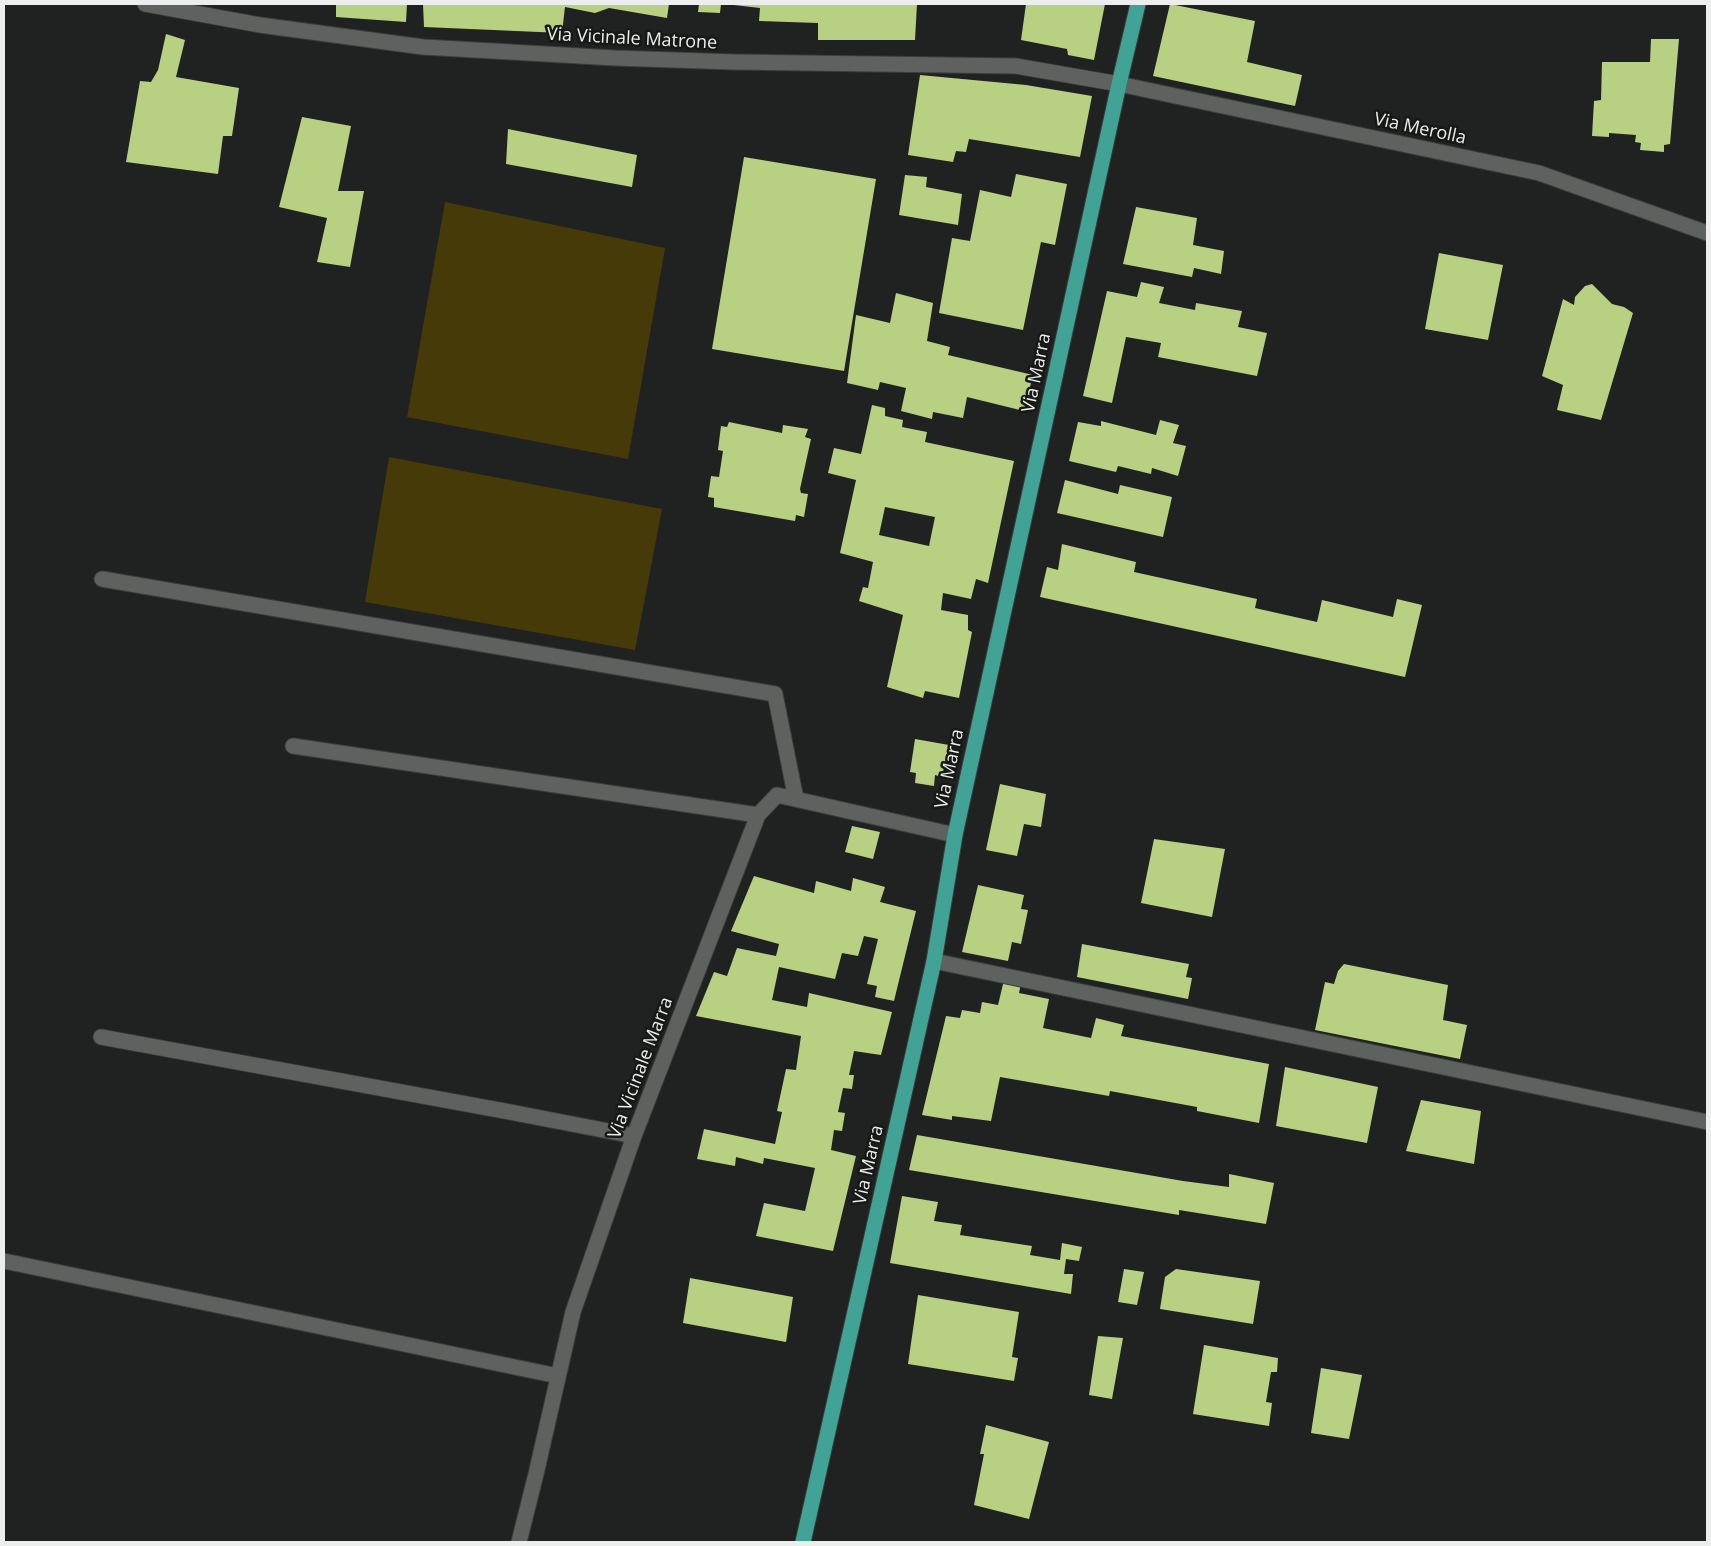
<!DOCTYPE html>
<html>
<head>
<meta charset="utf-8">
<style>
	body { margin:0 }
	#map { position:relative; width:1711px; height:1546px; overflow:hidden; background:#1f2220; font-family:"Open Sans",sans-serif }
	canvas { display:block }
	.frame { position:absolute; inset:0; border:5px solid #ebeeec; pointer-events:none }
</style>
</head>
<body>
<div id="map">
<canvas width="1711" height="1546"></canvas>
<div class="frame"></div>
</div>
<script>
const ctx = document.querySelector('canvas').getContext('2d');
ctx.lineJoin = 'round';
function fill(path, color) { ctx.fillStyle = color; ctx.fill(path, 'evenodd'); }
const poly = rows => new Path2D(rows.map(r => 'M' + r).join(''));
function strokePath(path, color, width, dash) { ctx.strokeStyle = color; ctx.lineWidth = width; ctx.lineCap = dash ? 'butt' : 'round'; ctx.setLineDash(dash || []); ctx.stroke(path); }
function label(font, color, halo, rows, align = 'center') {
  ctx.font = font + ' "Open Sans",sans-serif'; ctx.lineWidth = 5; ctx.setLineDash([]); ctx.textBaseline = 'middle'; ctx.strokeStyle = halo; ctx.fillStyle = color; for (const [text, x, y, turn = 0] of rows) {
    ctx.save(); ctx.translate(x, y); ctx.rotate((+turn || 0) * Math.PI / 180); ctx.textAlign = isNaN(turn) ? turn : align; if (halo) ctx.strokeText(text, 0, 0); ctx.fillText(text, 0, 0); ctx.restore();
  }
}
fill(poly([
	[445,202,665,248,628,459,407,417],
	[389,457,662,509,635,650,365,602]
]), '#463a09');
fill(poly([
	[336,4,407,4,406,22,336,17],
	[423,4,669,4,667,18,609,8,595,13,565,7,562,33,424,27],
	[699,4,721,4,720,13,698,12],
	[735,4,917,4,915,40,818,40,818,23,759,21,760,8,734,5],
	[1026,4,1105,4,1094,60,1068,55,1067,49,1021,40],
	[1170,4,1255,21,1247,62,1302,75,1295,106,1153,76],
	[166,34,185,40,176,77,239,88,232,136,223,136,218,174,126,162,140,81,151,82,158,70],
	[1651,39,1679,39,1670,144,1664,145,1664,152,1640,150,1641,143,1635,142,1636,135,1609,133,1609,137,1592,136,1594,101,1601,100,1602,62,1650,62],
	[920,75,1026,85,1092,96,1080,157,969,139,966,152,956,151,953,162,908,155],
	[302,117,351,126,338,191,364,191,350,267,317,262,327,218,279,207],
	[508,129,637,155,632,187,506,164],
	[744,157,876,179,844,371,712,349],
	[1016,174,1067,184,1055,245,1041,242,1023,330,939,313,952,238,970,241,980,190,1011,197],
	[905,175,927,177,926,187,962,194,958,225,899,215],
	[1136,207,1197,218,1193,245,1224,251,1221,274,1194,268,1192,277,1123,264],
	[1439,253,1503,265,1488,340,1425,329],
	[1141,282,1164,287,1159,303,1195,310,1196,303,1242,311,1238,327,1267,333,1257,376,1158,357,1161,343,1126,337,1112,403,1083,396,1107,291,1137,297],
	[1592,284,1612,304,1624,307,1633,313,1601,420,1557,410,1563,385,1542,376,1563,299,1574,305,1575,297,1585,286],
	[896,293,933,303,927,341,950,347,948,355,1033,375,1024,411,967,397,963,418,933,412,932,419,901,411,906,388,880,382,878,390,847,383,856,315,890,323],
	[872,405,885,408,885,416,903,420,902,427,927,432,925,442,1014,461,988,583,976,579,971,599,943,593,941,610,968,615,968,630,972,632,959,698,925,691,923,698,887,687,903,615,859,601,863,587,868,588,873,562,840,553,856,480,828,473,834,448,861,454],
	[885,507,935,517,929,546,879,535],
	[1160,420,1179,425,1173,443,1186,446,1178,476,1152,468,1151,474,1118,466,1116,472,1069,461,1078,422,1101,426,1101,421,1156,435],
	[729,422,782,433,783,425,808,429,805,437,811,439,800,489,801,493,808,494,804,517,796,515,795,521,714,507,714,498,708,497,711,476,719,477,723,451,718,450,721,426,727,427],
	[1065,480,1118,494,1120,485,1172,497,1163,537,1057,513],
	[1062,544,1136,562,1134,572,1257,599,1255,608,1317,622,1322,600,1393,617,1397,599,1422,605,1405,677,1040,597,1047,567,1058,570],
	[915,739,949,745,942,777,935,775,934,786,915,783,916,773,910,772],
	[1000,784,1046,794,1041,827,1024,824,1017,856,986,850],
	[852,826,880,832,873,859,845,852],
	[1154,839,1225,849,1212,917,1141,903],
	[754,876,814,893,816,881,851,891,853,878,885,887,880,902,916,911,894,1001,875,997,877,986,867,984,878,939,864,936,858,956,842,953,835,979,779,967,772,1000,807,1007,809,993,892,1012,881,1055,854,1051,849,1075,854,1075,852,1089,843,1088,838,1112,845,1113,842,1131,834,1130,831,1150,856,1156,833,1251,756,1236,764,1203,805,1211,815,1168,764,1158,763,1164,736,1157,735,1166,697,1159,704,1129,775,1144,782,1112,777,1111,786,1069,796,1070,801,1036,696,1016,714,972,727,976,737,948,776,956,779,944,731,931],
	[978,885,1024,895,1021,909,1028,910,1021,944,1012,942,1008,961,962,952],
	[1082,944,1189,964,1186,977,1192,978,1188,999,1077,977],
	[1344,964,1448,985,1443,1020,1467,1025,1460,1059,1315,1030,1325,982,1334,984,1338,971],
	[1004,980,1021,983,1019,993,1049,999,1043,1028,1091,1038,1096,1018,1124,1025,1121,1036,1269,1064,1259,1123,1197,1111,1197,1107,1110,1091,1109,1096,1000,1077,991,1121,952,1116,952,1120,922,1115,946,1016,960,1018,962,1010,980,1013,982,1002,998,1005],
	[1285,1067,1378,1087,1367,1143,1276,1126],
	[1421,1100,1481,1111,1474,1164,1406,1151],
	[917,1135,1183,1181,1229,1187,1229,1174,1274,1183,1266,1224,1179,1210,1179,1215,909,1170],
	[902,1196,938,1202,934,1221,962,1225,960,1235,1032,1246,1030,1255,1060,1260,1062,1243,1082,1247,1079,1261,1066,1259,1064,1274,1073,1274,1071,1294,890,1263],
	[1124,1269,1144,1272,1137,1305,1118,1302],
	[1176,1269,1260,1281,1253,1324,1160,1309,1165,1277],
	[690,1278,793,1297,786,1342,683,1323],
	[918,1295,1019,1312,1012,1357,1018,1358,1014,1381,908,1364],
	[1098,1336,1123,1338,1112,1399,1089,1395],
	[1204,1345,1278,1358,1277,1372,1271,1372,1266,1402,1272,1403,1269,1426,1193,1414],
	[1321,1368,1362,1375,1349,1439,1311,1433],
	[986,1425,1049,1442,1029,1519,974,1505,984,1454,980,1454]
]), '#b7d081');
const minor = poly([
	[145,4,260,25,423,47,615,58,734,62,1016,66,1119,84,1539,173,1707,233],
	[102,579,775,694,796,799],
	[293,746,758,815],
	[934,961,1707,1122],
	[101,1037,510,1112,634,1136],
	[4,1261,558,1376],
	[519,1542,536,1474,573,1312,634,1136,758,815,777,795,955,835]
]);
const major = poly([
	[803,1542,934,961,955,835,1119,84,1138,4]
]);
strokePath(minor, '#3b3e3b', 17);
strokePath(major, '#3b3e3b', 17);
strokePath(minor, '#5e625f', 15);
strokePath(major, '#41a396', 15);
label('18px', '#ebeeec', '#161916', [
	["Via Vicinale Matrone",632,39,3],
	["Via Merolla",1420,129,12],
	["Via Marra",1037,373,-78],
	["Via Marra",950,769,-78],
	["Via Vicinale Marra",641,1068,-69],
	["Via Marra",869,1165,-77]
]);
</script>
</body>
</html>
